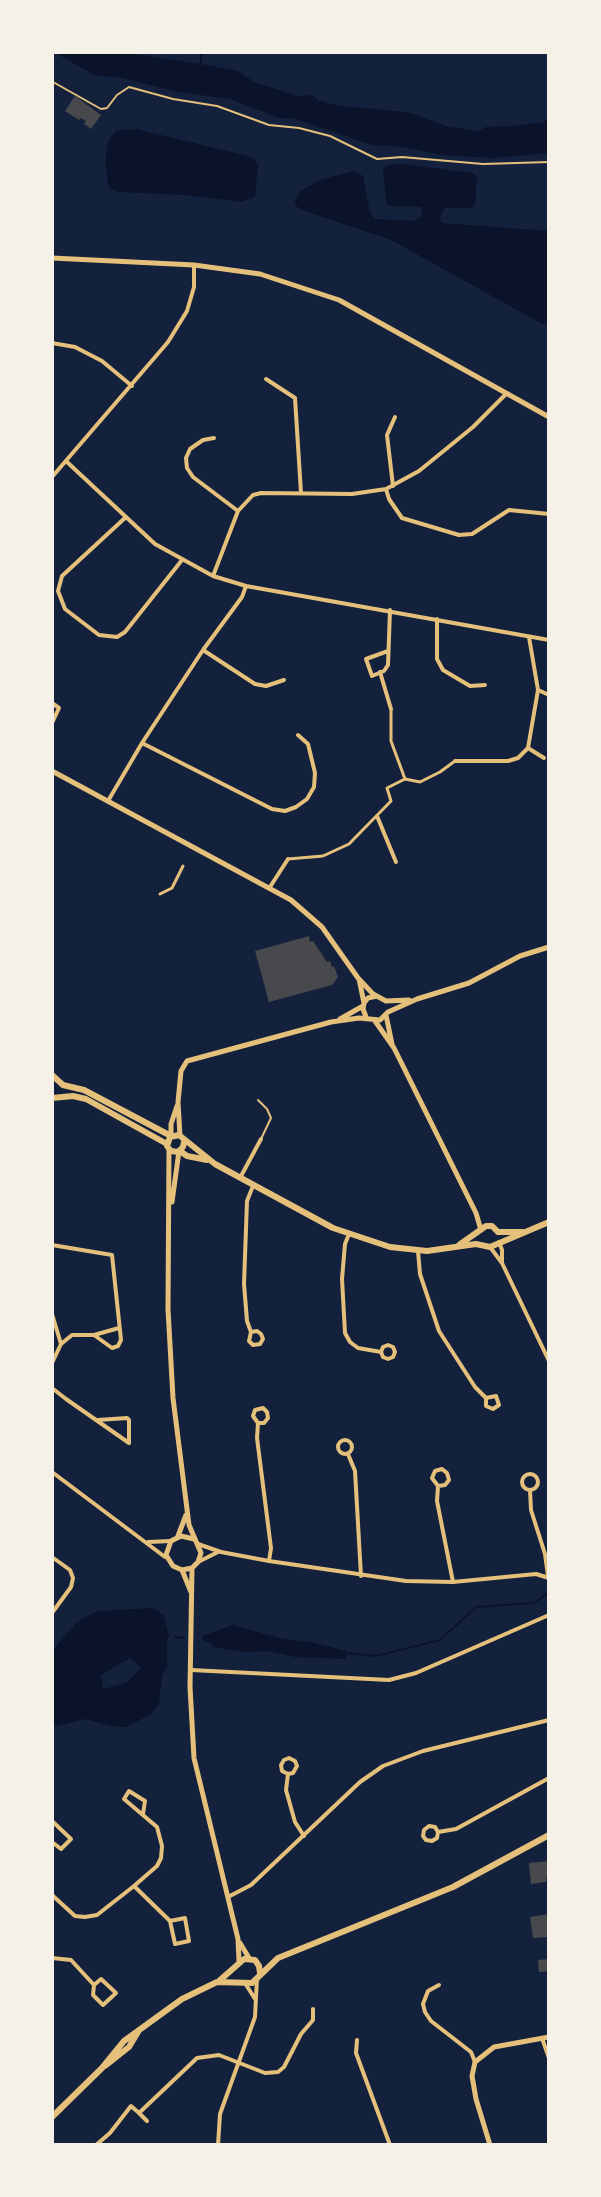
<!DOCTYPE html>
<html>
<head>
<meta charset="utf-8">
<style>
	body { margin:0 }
	#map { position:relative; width:601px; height:2197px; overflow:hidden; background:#14213d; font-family:"IBM Plex Sans",sans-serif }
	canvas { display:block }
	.frame { position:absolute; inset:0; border:54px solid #f6f1e7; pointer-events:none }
</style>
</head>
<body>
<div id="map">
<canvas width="601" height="2197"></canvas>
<div class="frame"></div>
</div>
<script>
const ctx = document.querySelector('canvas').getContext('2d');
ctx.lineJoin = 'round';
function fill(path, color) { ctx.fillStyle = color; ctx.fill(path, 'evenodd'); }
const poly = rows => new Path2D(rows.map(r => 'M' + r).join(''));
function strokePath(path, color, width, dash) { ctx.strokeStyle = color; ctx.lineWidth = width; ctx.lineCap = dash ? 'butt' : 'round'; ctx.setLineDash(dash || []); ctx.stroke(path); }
fill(poly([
	[54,52,122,52,201,64,238,71,254,82,298,96,312,95,318,100,339,106,408,112,446,126,479,131,486,127,515,126,543,122,549,118,549,153,493,158,441,155,402,147,372,145,293,118,279,118,230,99,177,92,123,78,94,75],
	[136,129,252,157,258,164,255,197,242,202,184,195,117,192,109,188,105,164,108,141,116,131],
	[404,164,473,173,477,177,475,205,472,208,445,208,440,217,442,223,549,231,549,323,542,324,391,240,299,209,294,203,300,191,322,179,355,171,363,176,370,213,375,219,415,221,421,216,422,209,420,207,389,206,386,203,383,169,387,165],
	[153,1608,164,1615,169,1636,167,1640,167,1666,162,1676,159,1704,151,1714,127,1727,110,1726,86,1719,52,1727,52,1651,77,1622,97,1611],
	[130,1658,141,1668,126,1683,103,1689,101,1675],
	[232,1625,280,1638,314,1643,347,1651,346,1659,295,1657,268,1651,243,1652,213,1647,210,1642,202,1640,202,1636]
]), '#0b132b');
strokePath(poly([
	[201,63,201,52],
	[175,1637,184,1638],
	[346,1653,376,1656,440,1640,476,1607,534,1603,549,1592]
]), '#0b132b', 2);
fill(poly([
	[75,96,101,115,91,129,84,124,86,121,81,118,79,120,65,111],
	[309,936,310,942,313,941,327,962,330,961,332,967,334,966,338,977,332,985,269,1002,255,951],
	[549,1861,546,1882,531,1884,529,1863],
	[549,1914,549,1937,533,1938,530,1917],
	[549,1959,549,1971,539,1972,538,1960]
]), '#48494c');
strokePath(poly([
	[53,82,101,109,107,108,117,95,129,87,173,99,217,106,269,125,299,128,330,136,377,159,402,157,483,164,549,162]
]), '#e5c07b', 2);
strokePath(poly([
	[258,1100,267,1109,271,1118,261,1139]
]), '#e5c07b', 2);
strokePath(poly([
	[391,709,391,741,405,779,420,782,440,772,455,761],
	[288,859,323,856,349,844,391,801,387,788,405,779],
	[160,894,172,888,183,866]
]), '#e5c07b', 3);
strokePath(poly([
	[52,343,75,347,102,361,132,386],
	[266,379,295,398,301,493],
	[214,438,203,440,190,449,186,458,187,468,193,477,238,511],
	[67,462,155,544,213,576,246,586,549,640],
	[52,477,168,342,187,311,194,287,194,265],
	[393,486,387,435,395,417],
	[386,489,389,499,402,518,459,535,472,534,509,510,549,514],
	[126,517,62,576,58,591,65,609,99,635,117,637,125,632,182,560],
	[213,576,238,511,253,495,261,493,352,494,386,489,419,471,473,427,507,393],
	[437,619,437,659,443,670,470,686,485,685],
	[203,650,255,684,266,686,284,680],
	[388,651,366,659,372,676,384,671,388,665,390,610],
	[380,672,391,709],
	[538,690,549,695],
	[52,703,59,708,52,723],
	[142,743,272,809,285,811,296,807,307,799,314,787,315,773,308,744,298,735],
	[528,748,544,758],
	[455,761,508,761,518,758,528,748,538,690,529,637],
	[108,801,142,743,203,650,242,597,246,586],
	[377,816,396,862],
	[270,887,288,859],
	[240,1178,261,1139],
	[349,1234,345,1244,342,1279,345,1333,350,1342,358,1348,381,1352,383,1357,388,1359,393,1357,395,1352,393,1347,388,1345,383,1347,381,1352],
	[499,1242,502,1250,502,1263],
	[52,1245,112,1255,121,1340,118,1346,112,1348,94,1335],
	[490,1247,502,1263,549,1361],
	[418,1251,420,1274,439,1331,475,1387,486,1398,486,1406,493,1409,499,1405,496,1396,486,1398],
	[52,1314,61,1344,52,1363],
	[251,1332,257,1331,261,1334,263,1339,260,1344,253,1345,249,1341,251,1332,247,1321,244,1284,247,1201,253,1186],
	[61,1344,72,1335,94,1335,119,1328],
	[52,1388,66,1399,129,1443,129,1420,127,1418,98,1420],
	[258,1423,264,1423,268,1418,267,1412,263,1408,255,1410,253,1416,258,1423,257,1438,271,1548,269,1561],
	'338 1447a7 7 0 1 1 14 0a7 7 0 1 1-14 0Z',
	[348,1454,355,1471,361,1576],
	[52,1472,165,1557],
	'522 1482a8 8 0 1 1 16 0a8 8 0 1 1-16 0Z',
	[438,1486,445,1485,449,1480,447,1473,442,1469,435,1471,432,1478,438,1486,437,1501,453,1582],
	[530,1490,531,1510,545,1554,548,1576],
	[148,1542,171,1541],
	[198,1544,221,1552,269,1561,406,1581,453,1582,536,1574,549,1578],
	[52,1557,70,1570,73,1578,71,1587,52,1613],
	[198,1562,218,1552],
	[191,1670,389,1680,416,1673,549,1615],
	[288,1774,282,1771,281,1765,284,1760,289,1758,295,1761,297,1766,293,1773,288,1774,286,1790,295,1822,304,1836],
	[52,1821,71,1839,61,1849,52,1842],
	[438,1832,437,1838,432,1841,426,1840,423,1836,424,1830,429,1826,435,1827,438,1832,456,1829,549,1778],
	[134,1886,157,1866,161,1858,162,1846,157,1827,124,1799,129,1791,145,1801,143,1814],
	[52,1895,75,1916,85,1917,97,1915,134,1886,170,1921,175,1944,189,1941,185,1918,170,1921],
	[228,1897,251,1885,360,1782,383,1766,423,1751,549,1720],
	[52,1958,71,1960,94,1985,93,1995,103,2005,116,1993,101,1979,94,1985],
	[245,1983,255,1999],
	[439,1985,428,1991,423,2004,425,2012,431,2021,471,2052,475,2062],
	[542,2038,549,2058],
	[357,2040,356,2053,390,2145],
	[139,2113,147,2121],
	[96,2145,110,2133,131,2106,139,2113,197,2058,219,2055,265,2073,278,2072,284,2067,301,2034,313,2020,313,2009],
	[218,2145,220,2114,255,2017,257,1978]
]), '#e5c07b', 4);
strokePath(poly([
	[52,258,194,265,260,274,339,300,549,417],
	[52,771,291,900,322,927,358,978,373,994,386,1001,409,1000],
	[359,979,364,1003],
	[386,1015,392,1044],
	[366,1017,363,1009,364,1003,368,998,377,996],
	[340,1019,363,1006],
	[375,1021,394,1048,476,1213,481,1230],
	[171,1136,171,1124,177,1106],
	[180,1136,178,1102,181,1071,187,1061,331,1022,359,1018,380,1020,388,1012,417,999,469,983,520,956,549,947],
	[169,1149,168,1309,173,1398,189,1525,201,1553,198,1562,192,1568,182,1570,173,1566,166,1555,171,1541,181,1536,194,1539],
	[172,1202,179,1151],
	[178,1536,186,1515],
	[192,1568,190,1687,194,1758,238,1939,239,1961],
	[182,1570,191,1592],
	[240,1943,249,1958],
	[490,2145,476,2099,472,2076,475,2062,494,2047,549,2037]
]), '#e5c07b', 5);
strokePath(poly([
	[52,1075,63,1085],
	[63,1085,84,1090,171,1136],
	[52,1098,73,1096,86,1099,167,1144],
	[184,1142,183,1147,178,1152,171,1151,167,1146,170,1137,179,1135,215,1164,333,1228,390,1247,427,1251,476,1244,490,1247,549,1222],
	[180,1151,187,1156,207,1160],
	[498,1232,523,1232],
	[459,1245,486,1226,492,1226,498,1232],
	[219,1981,244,1959,255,1960,259,1966,260,1973],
	[105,2066,129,2047,138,2032],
	[52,2117,102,2068,124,2041,182,1999,217,1982,252,1983,278,1958,453,1887,549,1835]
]), '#e5c07b', 6);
</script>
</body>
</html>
